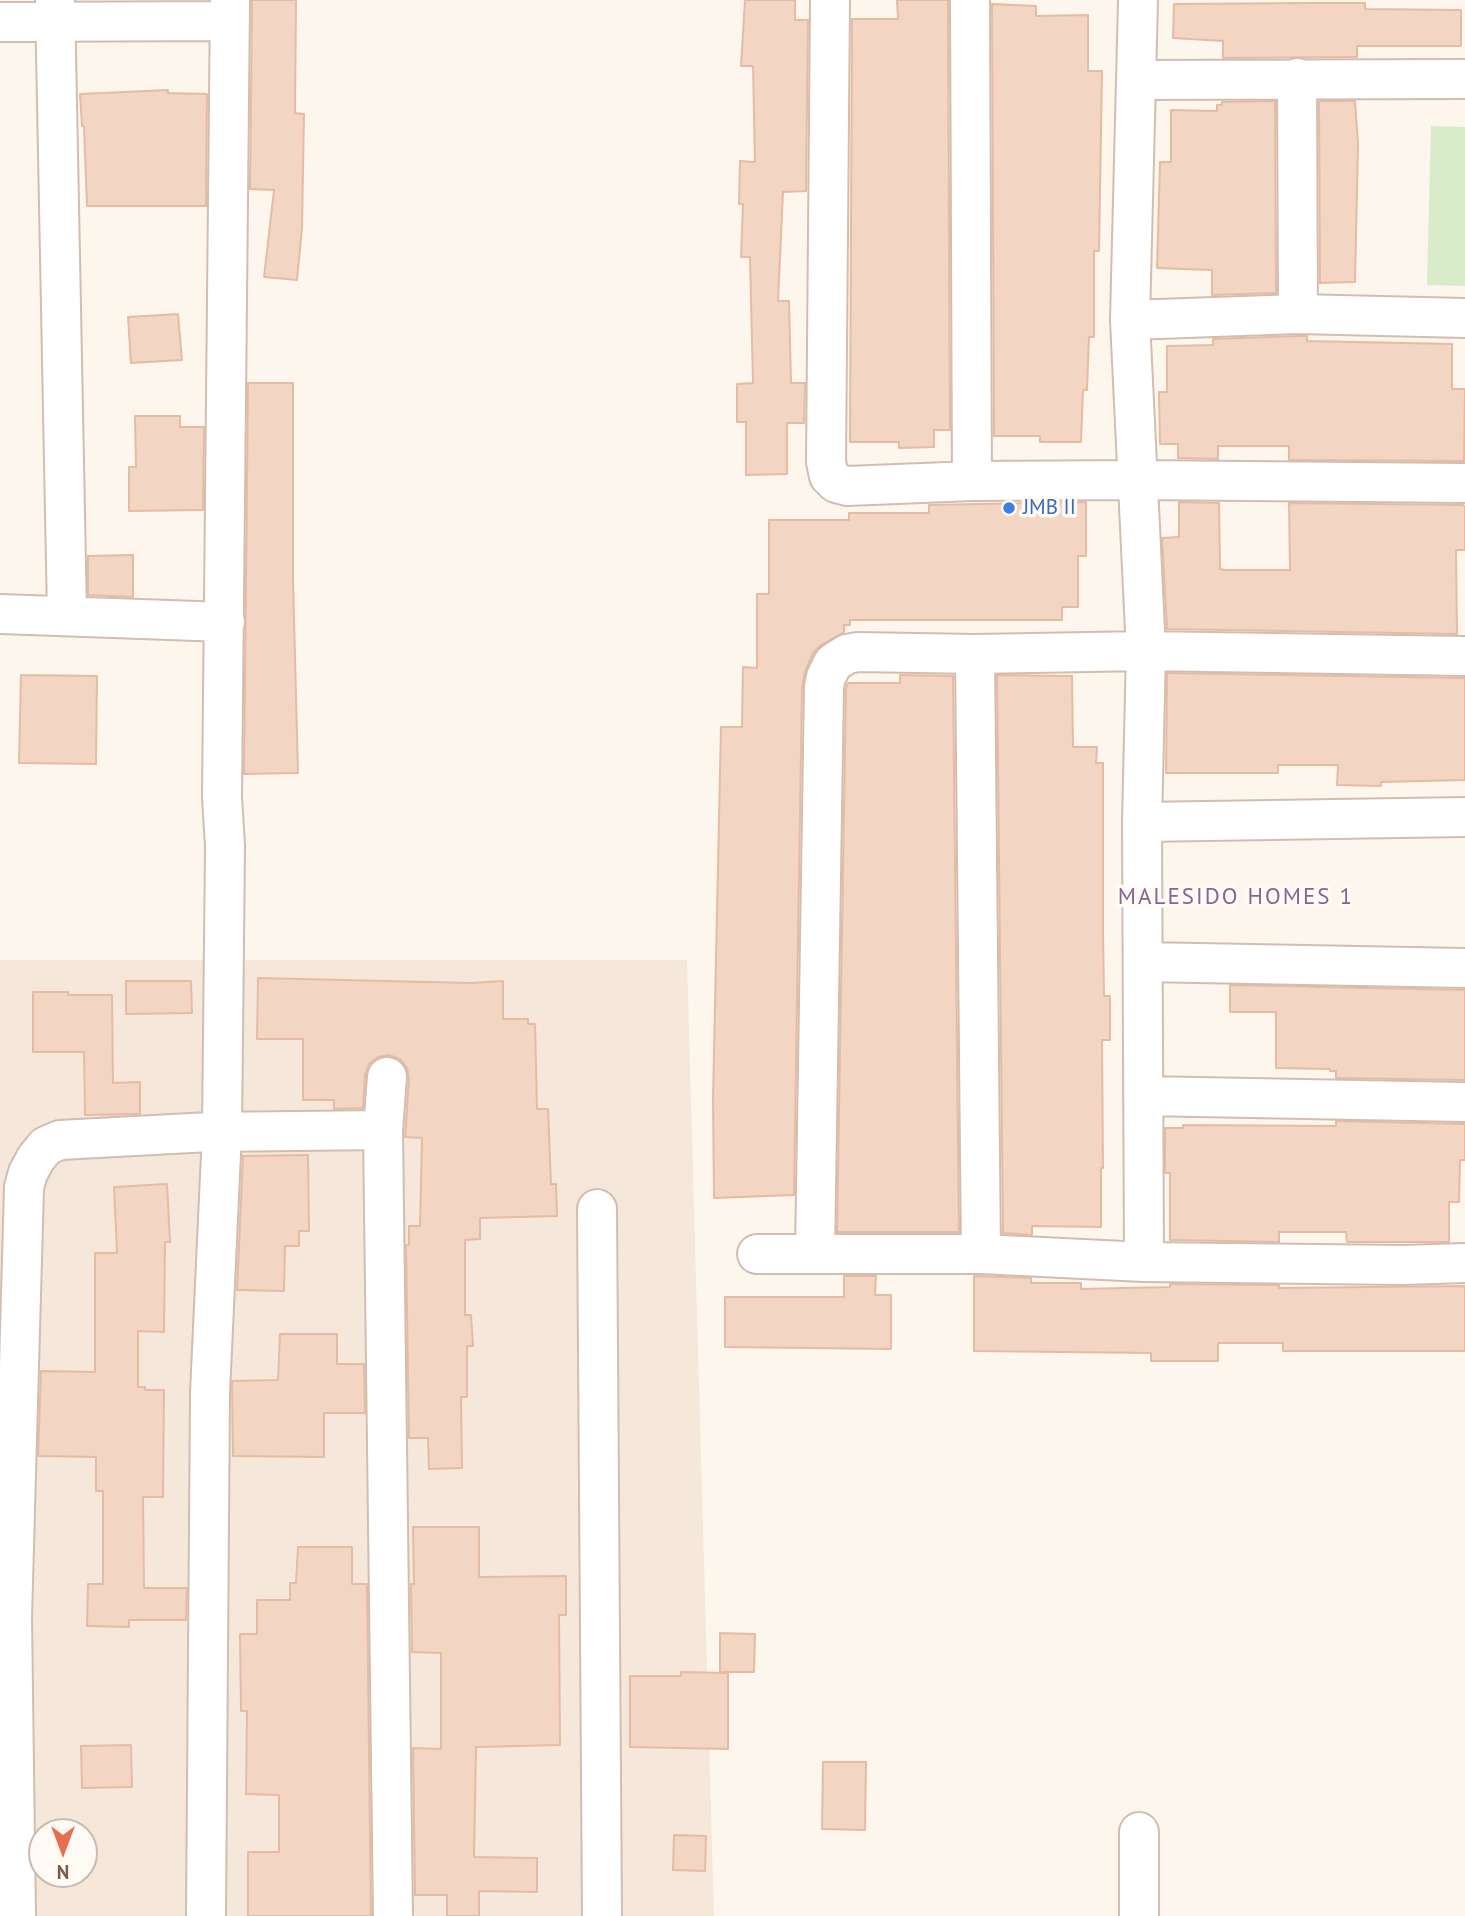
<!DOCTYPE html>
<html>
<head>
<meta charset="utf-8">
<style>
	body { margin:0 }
	#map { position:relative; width:1465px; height:1916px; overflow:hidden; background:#fdf6ec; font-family:"PT Sans",sans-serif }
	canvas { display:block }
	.north { position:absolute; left:28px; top:1818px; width:70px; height:70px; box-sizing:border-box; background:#fffaf3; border:2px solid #cabbb1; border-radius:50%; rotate:180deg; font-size:19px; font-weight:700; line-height:28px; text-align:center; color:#7a5c4d }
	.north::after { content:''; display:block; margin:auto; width:24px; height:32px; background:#e76f51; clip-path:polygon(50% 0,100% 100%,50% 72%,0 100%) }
</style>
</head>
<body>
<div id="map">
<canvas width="1465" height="1916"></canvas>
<div class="north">N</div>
</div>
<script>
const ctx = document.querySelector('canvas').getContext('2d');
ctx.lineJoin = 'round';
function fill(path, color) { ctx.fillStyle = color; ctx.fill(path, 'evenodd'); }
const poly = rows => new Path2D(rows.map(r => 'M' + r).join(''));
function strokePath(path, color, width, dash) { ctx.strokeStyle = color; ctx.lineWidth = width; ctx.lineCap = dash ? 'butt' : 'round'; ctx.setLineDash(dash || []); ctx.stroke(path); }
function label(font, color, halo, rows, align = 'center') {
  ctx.font = font + ' "PT Sans",sans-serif'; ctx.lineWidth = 7; ctx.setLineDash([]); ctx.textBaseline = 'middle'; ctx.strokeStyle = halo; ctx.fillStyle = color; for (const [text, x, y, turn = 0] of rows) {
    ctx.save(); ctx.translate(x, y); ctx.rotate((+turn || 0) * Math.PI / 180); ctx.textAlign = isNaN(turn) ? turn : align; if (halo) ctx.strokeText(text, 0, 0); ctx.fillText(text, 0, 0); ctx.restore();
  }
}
fill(poly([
	[0,960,687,960,714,1916,0,1916],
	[42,1832,84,1832,84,1874,42,1874]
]), '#f5e8da');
fill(poly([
	[1431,126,1465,127,1465,286,1427,285]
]), '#d8ecc9');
const building = poly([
	[252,0,296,0,295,113,304,114,302,228,297,280,264,277,274,190,250,189,252,0],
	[745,0,795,0,795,20,808,20,806,191,783,192,778,301,789,301,791,383,805,383,804,423,787,423,787,474,746,475,746,422,737,422,737,384,753,383,750,257,741,257,743,204,739,204,740,161,755,162,753,66,741,66,745,0],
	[897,0,948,0,948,3,950,430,934,430,934,447,899,448,899,442,850,442,852,19,898,19,897,0],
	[1310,3,1365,3,1365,9,1461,10,1461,46,1357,46,1357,57,1353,57,1223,58,1223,41,1173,38,1174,4,1310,3],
	[992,4,1036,6,1036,16,1088,15,1088,71,1102,71,1099,251,1094,251,1094,337,1089,337,1087,390,1083,390,1081,442,1040,442,1040,436,994,436,992,4],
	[168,90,168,93,207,94,206,206,87,206,84,126,82,126,80,94,168,90],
	[1275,101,1276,293,1212,295,1212,270,1157,268,1160,162,1171,162,1171,110,1217,111,1217,105,1222,105,1222,102,1275,101],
	[1319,101,1355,101,1358,144,1355,282,1320,283,1319,101],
	[178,314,182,360,131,363,128,317,178,314],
	[1298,336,1307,336,1307,341,1452,344,1452,389,1465,389,1464,461,1289,460,1289,446,1218,446,1218,459,1178,458,1178,444,1160,444,1159,392,1167,392,1167,346,1213,345,1213,339,1298,336],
	[248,383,293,383,293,579,298,773,244,774,248,383],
	[135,416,180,416,180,427,204,427,203,510,129,511,129,467,136,467,135,416],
	[1086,502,1086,556,1078,556,1078,607,1062,607,1062,620,850,620,850,625,844,625,844,632,821,645,813,653,805,672,802,687,794,1195,714,1198,713,1099,721,727,742,727,743,667,757,668,757,594,769,594,769,520,849,520,849,513,929,513,929,505,1086,502],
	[1179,502,1219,503,1220,569,1225,570,1290,570,1289,503,1463,505,1465,507,1465,550,1456,550,1457,634,1167,629,1162,538,1179,537,1179,502],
	[133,555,133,597,88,595,88,556,133,555],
	[1167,673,1465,678,1465,780,1381,782,1381,786,1337,785,1338,765,1278,765,1278,773,1166,773,1167,673],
	[21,675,97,676,96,764,19,763,21,675],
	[900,675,953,676,959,1232,837,1232,846,689,848,683,900,683,900,675],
	[997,675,1072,676,1073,747,1097,747,1096,763,1103,763,1103,932,1104,996,1110,996,1110,1040,1102,1040,1103,1168,1101,1168,1101,1227,1032,1226,1032,1235,1003,1233,997,675],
	[258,978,471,983,503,981,503,1019,528,1019,528,1024,535,1024,537,1109,548,1109,551,1184,556,1184,557,1216,480,1218,480,1239,465,1240,465,1315,471,1315,473,1346,467,1346,467,1397,461,1397,462,1468,429,1469,428,1438,409,1438,406,1245,409,1245,409,1226,420,1226,422,1138,405,1137,409,1079,407,1068,400,1059,389,1055,378,1057,369,1064,365,1075,363,1108,334,1109,334,1100,303,1100,303,1039,257,1039,258,978],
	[126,981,191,981,192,1013,126,1014,126,981],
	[1230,985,1465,990,1465,1080,1336,1078,1336,1071,1330,1071,1330,1069,1276,1068,1276,1012,1230,1012,1230,985],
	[33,992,68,992,68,995,112,995,113,1083,140,1082,140,1114,85,1115,84,1052,33,1052,33,992],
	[1336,1121,1465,1124,1465,1160,1460,1160,1459,1202,1449,1202,1449,1242,1347,1242,1346,1232,1279,1232,1279,1242,1170,1240,1170,1173,1165,1173,1165,1128,1183,1128,1183,1125,1336,1126,1336,1121],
	[308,1155,309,1231,299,1231,299,1246,285,1246,284,1291,237,1290,243,1156,308,1155],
	[167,1184,170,1242,165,1242,164,1332,138,1331,138,1387,145,1387,145,1390,164,1390,163,1497,143,1497,144,1588,187,1588,186,1620,129,1620,129,1627,87,1626,88,1584,103,1584,103,1491,96,1491,96,1457,38,1456,41,1371,95,1372,95,1253,117,1253,114,1187,167,1184],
	[844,1276,876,1276,875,1295,891,1295,891,1349,725,1347,725,1297,844,1297,844,1276],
	[974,1276,1031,1278,1031,1283,1081,1283,1081,1289,1170,1287,1170,1284,1279,1285,1279,1288,1465,1286,1465,1351,1283,1351,1283,1343,1218,1343,1218,1361,1151,1361,1151,1353,974,1351,974,1276],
	[280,1334,337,1334,337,1364,364,1364,365,1413,324,1413,324,1457,233,1456,232,1381,278,1380,280,1334],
	[413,1527,479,1527,479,1577,566,1576,566,1615,559,1615,560,1745,476,1747,474,1857,537,1858,537,1892,479,1891,479,1916,447,1916,447,1895,415,1895,413,1748,441,1749,441,1653,412,1652,411,1584,414,1584,413,1527],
	[298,1547,352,1547,352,1584,367,1584,371,1916,248,1916,248,1852,279,1852,279,1795,246,1794,247,1711,241,1711,240,1634,257,1634,257,1600,290,1600,290,1583,296,1583,298,1547],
	[720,1633,755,1634,754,1672,720,1672,720,1633],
	[681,1672,728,1673,728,1749,630,1747,630,1676,681,1676,681,1672],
	[131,1745,132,1787,82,1788,81,1746,131,1745],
	[823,1762,866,1762,865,1830,822,1829,823,1762],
	[674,1835,706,1836,705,1871,673,1870,674,1835]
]);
fill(building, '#f3d5c3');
strokePath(building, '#e6bba3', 2);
const minor = poly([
	[55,0,67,615],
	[830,0,826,462,829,476,836,483,847,486,972,481,1138,480,1465,483],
	[970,0,972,481],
	[1138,0,1130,320,1146,651,1142,822,1144,1262],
	[0,22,230,21],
	[1297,78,1298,314],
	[1137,80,1465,79],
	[1130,320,1298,314,1465,318],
	[0,614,225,622],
	[975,654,981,1254],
	[1142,822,1465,817],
	[1144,962,1465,968],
	[387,1077,383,1130,393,1916],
	[1143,1096,1465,1102],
	[597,1209,602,1916],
	[757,1254,981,1254,1144,1262,1403,1265,1465,1263],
	[815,1254,824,687,826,677,833,663,847,654,858,652,975,654,1146,651,1465,656],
	[16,1916,12,1618,24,1187,28,1173,36,1158,46,1146,60,1140,210,1132,383,1130],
	[206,1916,210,1393,222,1132,225,846,222,797,230,0],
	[1139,1916,1139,1832]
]);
strokePath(minor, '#d1beb0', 42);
strokePath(minor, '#fff', 38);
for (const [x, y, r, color] of [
	[1009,508,7,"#3f7fe0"]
]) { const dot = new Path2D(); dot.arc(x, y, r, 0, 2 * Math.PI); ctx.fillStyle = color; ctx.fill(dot); strokePath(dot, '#fffaf3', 2.5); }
label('21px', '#366cbe', '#fffaf3', [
	["JMB II",1023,508]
], 'left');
ctx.letterSpacing = '2px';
label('23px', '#846695', '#fffaf3', [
	["MALESIDO HOMES 1",1236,897]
]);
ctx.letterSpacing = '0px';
</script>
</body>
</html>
